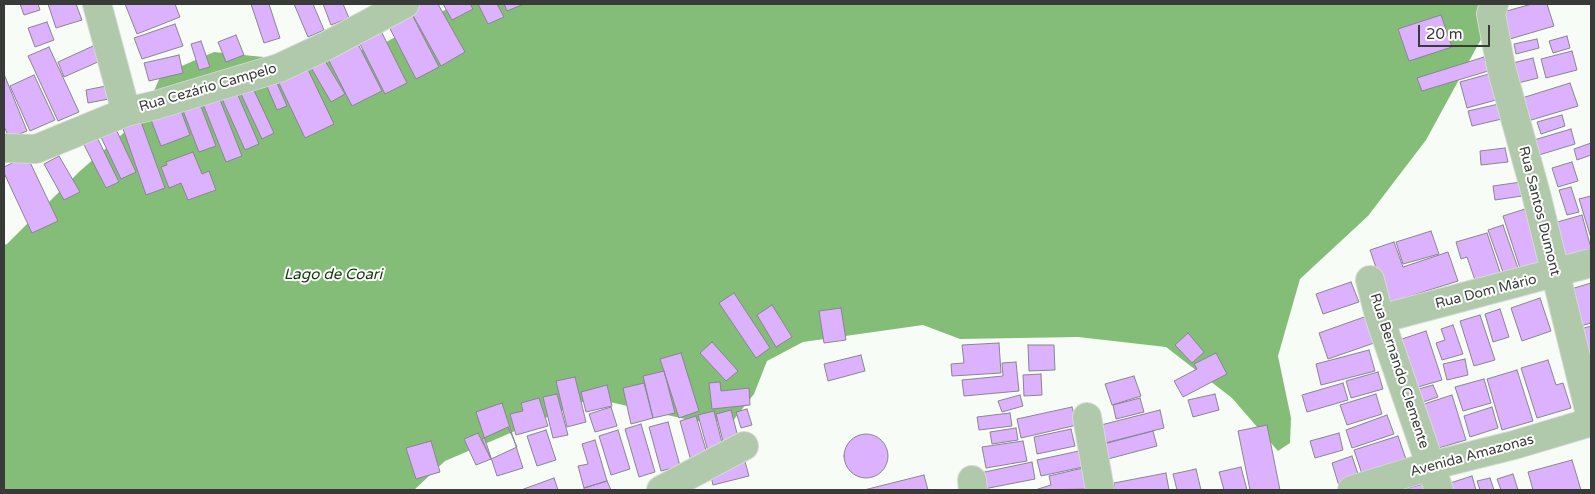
<!DOCTYPE html>
<html>
<head>
<meta charset="utf-8">
<style>
	body { margin:0 }
	#map { position:relative; width:1595px; height:494px; overflow:hidden; background:#f7fdf6; font-family:"Varela Round",sans-serif }
	canvas { display:block }
	.frame { position:absolute; inset:0; border:5px solid #393b38; pointer-events:none }
	.scale { position:absolute; left:1418px; top:25px; width:72px; height:22px; box-sizing:border-box; border:2px solid #393b38; border-top:0; padding-left:6px; font-size:15px; line-height:18px; white-space:nowrap; color:#393b38; -webkit-text-stroke:4px #fff; paint-order:stroke }
</style>
</head>
<body>
<div id="map">
<canvas width="1595" height="494"></canvas>
<div class="frame"></div>
<div class="scale">20 m</div>
</div>
<script>
const ctx = document.querySelector('canvas').getContext('2d');
ctx.lineJoin = 'round';
function fill(path, color) { ctx.fillStyle = color; ctx.fill(path, 'evenodd'); }
const poly = rows => new Path2D(rows.map(r => 'M' + r).join(''));
function strokePath(path, color, width, dash) { ctx.strokeStyle = color; ctx.lineWidth = width; ctx.lineCap = dash ? 'butt' : 'round'; ctx.setLineDash(dash || []); ctx.stroke(path); }
function label(font, color, halo, rows, align = 'center') {
  ctx.font = font + ' "Varela Round",sans-serif'; ctx.lineWidth = 4; ctx.setLineDash([]); ctx.textBaseline = 'middle'; ctx.strokeStyle = halo; ctx.fillStyle = color; for (const [text, x, y, turn = 0] of rows) {
    ctx.save(); ctx.translate(x, y); ctx.rotate((+turn || 0) * Math.PI / 180); ctx.textAlign = isNaN(turn) ? turn : align; if (halo) ctx.strokeText(text, 0, 0); ctx.fillText(text, 0, 0); ctx.restore();
  }
}
fill(poly([
	[456,4,1487,4,1485,32,1426,140,1368,216,1300,279,1278,356,1291,418,1290,443,1278,451,1232,398,1166,347,1078,337,960,339,923,325,803,342,767,361,754,394,732,422,694,421,592,398,445,461,414,490,4,490,4,245,7,244,80,171,143,116,161,75,214,52,303,61,377,47]
]), '#84bd78');
const building = poly([
	[20,4,38,4,40,10,24,15,20,4],
	[48,4,76,4,82,20,56,28,48,4],
	[125,4,175,4,180,17,137,34,125,4],
	[251,4,269,4,280,38,264,43,251,4],
	[294,4,313,4,324,30,308,37,294,4],
	[323,4,343,4,349,18,331,25,323,4],
	[421,4,438,4,465,52,441,66,410,10,421,4],
	[443,4,470,4,473,9,452,20,443,4],
	[478,4,497,4,504,17,488,24,478,4],
	[504,4,524,4,507,11,504,4],
	[1532,4,1547,4,1554,26,1510,39,1503,12,1532,4],
	[408,7,439,67,416,79,385,19,408,7],
	[1441,15,1452,47,1409,61,1398,29,1441,15],
	[47,22,54,40,35,47,28,28,47,22],
	[175,24,183,46,142,59,134,38,175,24],
	[378,25,407,83,385,94,356,36,378,25],
	[236,35,244,55,226,62,218,42,236,35],
	[1567,36,1570,48,1553,53,1549,41,1567,36],
	[355,38,382,91,352,106,325,53,355,38],
	[1537,39,1539,48,1516,54,1514,44,1537,39],
	[201,41,210,67,199,70,191,44,201,41],
	[93,46,100,61,64,77,58,62,93,46],
	[49,47,79,112,58,121,28,56,49,47],
	[319,51,345,94,331,102,306,59,319,51],
	[1572,51,1577,70,1546,78,1541,59,1572,51],
	[179,55,183,73,149,81,144,63,179,55],
	[1484,57,1488,71,1422,91,1417,78,1484,57],
	[1533,58,1538,78,1518,83,1513,63,1533,58],
	[304,61,334,124,305,138,275,75,304,61],
	[1496,72,1503,98,1467,108,1460,82,1496,72],
	[4,74,27,131,9,138,4,126,4,74],
	[34,75,55,120,30,131,10,86,34,75],
	[274,76,287,106,277,110,264,80,274,76],
	[1570,83,1578,106,1528,121,1522,98,1570,83],
	[111,85,114,98,88,103,86,90,111,85],
	[234,86,259,144,245,150,219,92,234,86],
	[252,86,274,133,262,139,240,92,252,86],
	[217,92,242,156,226,162,201,99,217,92],
	[197,96,216,146,199,152,180,103,197,96],
	[177,100,190,135,161,146,148,112,177,100],
	[1503,103,1506,118,1472,126,1468,111,1503,103],
	[1562,115,1565,126,1541,134,1537,122,1562,115],
	[139,116,165,188,146,195,121,123,139,116],
	[114,125,136,172,121,179,99,133,114,125],
	[1571,129,1575,144,1539,155,1534,140,1571,129],
	[95,133,119,182,106,188,81,139,95,133],
	[1591,143,1591,155,1577,160,1574,149,1591,143],
	[1505,148,1508,162,1481,165,1480,151,1505,148],
	[193,152,202,174,209,171,216,190,188,200,181,183,169,188,161,167,167,165,166,162,193,152],
	[27,156,58,221,32,233,4,173,4,167,27,156],
	[59,156,80,192,64,200,44,164,59,156],
	[1572,162,1578,181,1558,187,1552,168,1572,162],
	[1521,182,1522,196,1495,200,1493,186,1521,182],
	[1571,187,1579,212,1567,215,1559,190,1571,187],
	[1591,196,1591,238,1579,199,1591,196],
	[1525,209,1542,265,1521,271,1503,216,1525,209],
	[1582,215,1591,248,1565,256,1554,223,1582,215],
	[1503,225,1519,271,1504,275,1488,230,1503,225],
	[1431,231,1439,254,1403,264,1396,242,1431,231],
	[1487,233,1501,275,1476,283,1467,257,1461,259,1456,242,1487,233],
	[1394,242,1403,267,1448,252,1458,281,1388,303,1370,250,1394,242],
	[1351,282,1359,302,1323,314,1316,294,1351,282],
	[1591,283,1591,323,1581,326,1571,289,1591,283],
	[734,293,770,348,756,358,719,303,734,293],
	[1540,298,1551,331,1522,341,1511,308,1540,298],
	[772,305,792,337,776,347,757,315,772,305],
	[841,308,846,340,824,343,819,311,841,308],
	[1500,309,1509,337,1493,342,1485,314,1500,309],
	[1480,315,1495,360,1474,366,1460,321,1480,315],
	[1367,316,1377,342,1328,359,1319,333,1367,316],
	[1453,325,1463,354,1442,360,1436,343,1445,340,1441,329,1453,325],
	[1591,326,1591,354,1586,356,1577,330,1591,326],
	[1426,331,1442,380,1418,387,1402,339,1426,331],
	[1188,333,1204,352,1192,363,1175,345,1188,333],
	[712,342,738,371,726,381,700,353,712,342],
	[999,343,1001,373,952,376,951,364,964,363,962,345,999,343],
	[1028,345,1054,345,1055,370,1029,371,1028,345],
	[1369,350,1375,371,1321,385,1316,364,1369,350],
	[681,353,699,411,679,418,660,359,681,353],
	[1216,353,1227,374,1183,397,1174,381,1197,369,1194,364,1216,353],
	[861,355,865,371,828,381,824,364,861,355],
	[1465,359,1468,375,1447,380,1443,364,1465,359],
	[1548,360,1556,385,1563,383,1571,408,1537,418,1521,368,1548,360],
	[1016,362,1019,391,964,396,962,380,1003,376,1002,363,1016,362],
	[1517,370,1533,421,1502,430,1487,379,1517,370],
	[664,371,675,413,653,418,643,376,664,371],
	[1378,372,1383,389,1351,398,1346,381,1378,372],
	[1041,374,1042,395,1024,396,1023,375,1041,374],
	[1134,376,1141,396,1112,405,1105,384,1134,376],
	[575,377,586,422,567,427,556,381,575,377],
	[1484,379,1491,403,1463,411,1455,387,1484,379],
	[720,382,721,391,749,388,750,405,712,409,709,383,720,382],
	[644,383,653,418,631,424,623,388,644,383],
	[1343,383,1348,400,1307,412,1302,395,1343,383],
	[607,385,612,406,586,412,581,392,607,385],
	[1433,385,1438,397,1420,403,1415,390,1433,385],
	[557,394,568,435,553,438,543,397,557,394],
	[1215,394,1219,410,1193,417,1188,400,1215,394],
	[1376,394,1382,414,1347,425,1340,405,1376,394],
	[1020,395,1023,406,1002,412,998,401,1020,395],
	[1452,395,1466,440,1435,449,1421,405,1452,395],
	[539,398,548,426,516,435,510,414,523,411,521,403,539,398],
	[1140,398,1144,412,1116,419,1113,405,1140,398],
	[502,403,523,468,497,476,476,412,502,403],
	[611,407,617,426,595,432,589,414,611,407],
	[1072,407,1077,425,1021,438,1017,419,1072,407],
	[1492,407,1498,428,1470,437,1464,416,1492,407],
	[747,409,752,425,741,428,736,412,747,409],
	[731,410,740,445,725,449,716,414,731,410],
	[1160,410,1164,428,1101,444,1097,426,1160,410],
	[714,411,724,451,709,455,698,415,714,411],
	[1010,413,1012,426,979,430,977,417,1010,413],
	[1387,415,1394,434,1352,448,1346,430,1387,415],
	[696,416,708,457,691,461,680,421,696,416],
	[668,422,680,466,661,471,649,427,668,422],
	[641,424,655,472,639,477,625,429,641,424],
	[1267,425,1280,490,1250,490,1238,431,1267,425],
	[508,427,517,447,491,459,482,439,508,427],
	[1016,428,1018,440,992,444,990,432,1016,428],
	[1071,429,1075,446,1037,454,1034,437,1071,429],
	[546,430,556,460,537,466,527,436,546,430],
	[618,430,630,469,611,475,599,436,618,430],
	[1153,431,1157,446,1104,460,1100,445,1153,431],
	[478,433,491,459,476,465,464,439,478,433],
	[1339,433,1343,450,1315,458,1310,441,1339,433],
	'844 456a22 22 0 1 1 44 0a22 22 0 1 1-44 0Z',
	[1398,436,1408,465,1364,480,1354,450,1398,436],
	[595,440,607,481,584,488,578,466,588,464,582,444,595,440],
	[431,441,440,472,416,479,406,448,431,441],
	[1023,441,1027,461,986,468,982,447,1023,441],
	[1079,451,1083,467,1041,476,1037,460,1079,451],
	[1352,456,1360,480,1339,486,1332,463,1352,456],
	[744,458,749,476,713,485,709,467,744,458],
	[1572,460,1581,490,1533,490,1528,472,1572,460],
	[1032,462,1035,479,984,489,980,473,1032,462],
	[1241,467,1247,490,1224,490,1219,472,1241,467],
	[1083,468,1088,489,1035,490,1051,485,1049,476,1083,468],
	[1196,469,1201,490,1177,490,1173,474,1196,469],
	[1166,473,1169,490,1115,490,1114,483,1166,473],
	[1513,474,1518,490,1501,490,1497,479,1513,474],
	[924,475,928,490,864,490,924,475],
	[1472,476,1476,490,1449,490,1447,484,1472,476],
	[554,478,558,490,521,490,554,478],
	[1490,478,1494,490,1480,490,1477,481,1490,478],
	[607,481,611,490,584,490,584,488,607,481],
	[1423,484,1425,490,1401,490,1423,484]
]);
fill(building, '#dcb1fe');
strokePath(building, '#89868d', 1);
const minor = poly([
	[97,4,126,112],
	[1494,4,1491,14,1501,67,1536,194,1591,418],
	[4,148,36,149,126,112,156,105,279,68,326,46,405,4],
	[1370,280,1380,319,1439,490],
	[1380,319,1591,263],
	[1087,417,1100,490],
	[972,480,973,490],
	[661,490,744,446],
	[1352,490,1430,466,1514,445,1591,422]
]);
strokePath(minor, '#d5dad4', 30);
strokePath(minor, '#afc9aa', 28);
label('14px', '#393b38', '#fff', [
	["Rua Cezário Campelo",208,88,-16],
	["Rua Santos Dumont",1539,211,76],
	["Rua Dom Mário",1486,292,-14],
	["Rua Bernando Clemente",1399,371,72],
	["Avenida Amazonas",1472,456,-15]
]);
label('italic 15px', '#123808', '#fff', [
	["Lago de Coari",333,275]
]);
</script>
</body>
</html>
